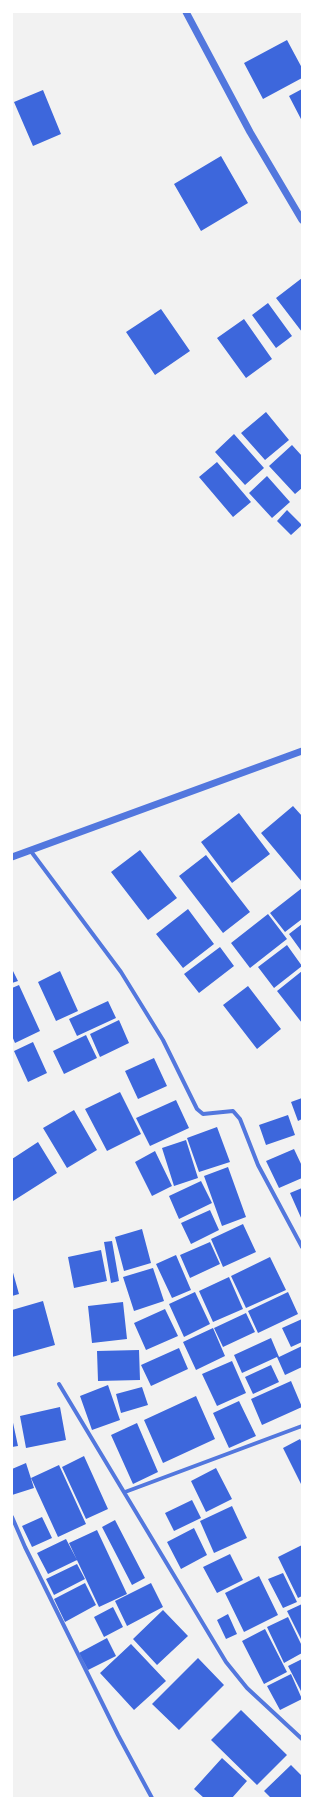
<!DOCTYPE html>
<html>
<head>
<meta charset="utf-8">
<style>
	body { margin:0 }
	#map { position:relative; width:314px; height:1810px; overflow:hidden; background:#f2f2f2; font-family:"DM Sans",sans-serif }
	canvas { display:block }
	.frame { position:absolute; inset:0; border:13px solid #fff; pointer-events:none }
</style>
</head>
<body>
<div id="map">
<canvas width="314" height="1810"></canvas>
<div class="frame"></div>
</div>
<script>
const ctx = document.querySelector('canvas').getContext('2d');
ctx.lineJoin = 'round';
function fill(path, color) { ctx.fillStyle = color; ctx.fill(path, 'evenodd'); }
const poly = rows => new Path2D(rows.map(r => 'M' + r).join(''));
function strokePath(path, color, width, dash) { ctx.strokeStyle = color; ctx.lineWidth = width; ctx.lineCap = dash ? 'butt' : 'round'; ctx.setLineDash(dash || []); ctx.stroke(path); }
fill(poly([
	[287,40,302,68,302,78,263,99,244,63],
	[302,89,302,121,289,96],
	[43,90,61,134,33,146,14,102],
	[221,156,248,203,201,231,174,184],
	[302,278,302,332,276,298],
	[268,303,292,336,276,348,252,315],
	[161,309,190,351,155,375,126,332],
	[244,319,272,359,246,378,217,338],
	[266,412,289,440,265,460,241,433],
	[234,434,264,468,245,485,215,452],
	[292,445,302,456,302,488,295,494,269,466],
	[217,462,251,502,233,517,199,477],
	[267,476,290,502,272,518,249,493],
	[287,510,302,525,291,535,277,521],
	[293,806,302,816,302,882,261,833],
	[239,813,270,854,232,883,201,842],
	[140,850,177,898,148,920,111,872],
	[206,855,250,912,223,933,179,876],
	[302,888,302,919,285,932,270,913],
	[188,909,214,944,183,968,156,934],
	[268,914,287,939,250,968,231,943],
	[302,924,302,952,289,934],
	[287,945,302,966,274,988,258,967],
	[220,947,234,966,199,993,184,974],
	[12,969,18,981,12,983],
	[60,971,78,1011,56,1021,38,982],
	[302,971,302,1023,277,991],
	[19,985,40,1031,15,1043,12,1036,12,988],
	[248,986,281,1029,257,1049,223,1005],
	[108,1001,116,1018,77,1036,69,1019],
	[119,1020,129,1043,100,1057,90,1034],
	[86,1035,97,1058,64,1074,53,1051],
	[33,1042,47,1073,28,1082,14,1051],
	[154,1058,167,1086,138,1099,125,1071],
	[120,1092,141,1134,107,1151,85,1109],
	[302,1098,302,1119,298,1121,291,1102],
	[176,1100,189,1128,150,1146,136,1118],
	[74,1110,97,1150,67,1168,43,1128],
	[288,1115,295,1135,266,1145,259,1125],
	[217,1127,230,1162,199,1172,187,1138],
	[186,1140,198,1178,174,1186,162,1148],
	[38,1142,57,1173,13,1201,12,1159],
	[294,1149,302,1166,302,1178,279,1188,266,1161],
	[155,1151,172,1186,152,1196,135,1162],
	[228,1167,246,1217,222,1226,204,1176],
	[201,1181,212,1203,179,1219,169,1196],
	[302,1188,302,1220,290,1193],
	[210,1210,219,1230,191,1244,181,1223],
	[243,1224,256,1252,223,1267,211,1239],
	[142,1229,151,1263,124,1271,115,1237],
	[112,1241,119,1281,111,1283,104,1242],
	[210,1242,220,1264,190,1278,180,1255],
	[101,1250,107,1281,74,1288,68,1257],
	[176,1255,191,1290,172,1298,156,1264],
	[270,1257,286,1290,246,1308,231,1276],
	[153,1268,164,1301,134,1311,123,1277],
	[12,1269,19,1294,12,1296],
	[229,1277,243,1309,213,1322,199,1291],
	[195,1292,210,1324,184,1337,169,1304],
	[288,1292,298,1314,258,1333,248,1311],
	[43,1301,55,1345,12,1357,12,1310],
	[123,1302,127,1339,92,1343,88,1306],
	[165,1309,178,1336,146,1350,134,1323],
	[246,1313,255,1332,223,1347,214,1328],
	[302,1319,302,1342,291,1347,282,1328],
	[213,1328,225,1356,196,1370,183,1342],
	[271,1338,279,1357,302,1346,302,1367,285,1375,277,1357,242,1373,234,1355],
	[179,1348,188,1369,151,1386,141,1365],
	[139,1350,140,1380,98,1381,97,1351],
	[232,1361,246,1393,217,1406,202,1374],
	[271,1365,279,1382,253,1394,245,1377],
	[291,1381,302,1407,262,1425,251,1399],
	[108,1385,120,1420,92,1430,80,1396],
	[142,1387,148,1405,121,1413,116,1394],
	[196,1396,215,1439,163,1463,144,1420],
	[239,1401,256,1436,229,1448,213,1413],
	[60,1407,66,1440,26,1448,20,1416],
	[12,1418,18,1446,12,1447],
	[137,1423,158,1472,133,1484,111,1435],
	[300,1439,302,1443,302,1486,283,1448],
	[84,1456,108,1509,86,1519,62,1467],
	[26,1463,34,1488,12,1495,12,1469],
	[59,1465,86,1524,58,1537,31,1478],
	[216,1468,232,1499,206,1512,191,1481],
	[192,1500,201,1518,174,1531,165,1513],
	[232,1506,247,1538,214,1553,200,1521],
	[42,1517,52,1538,32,1547,22,1526],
	[115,1520,145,1578,132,1585,102,1527],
	[194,1528,207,1555,181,1569,167,1542],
	[97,1530,127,1594,99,1607,69,1543],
	[66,1539,77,1560,48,1574,37,1553],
	[302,1545,302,1596,298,1598,278,1557],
	[230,1554,243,1580,217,1593,203,1567],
	[77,1564,85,1579,54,1595,46,1579],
	[283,1573,297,1602,283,1608,268,1579],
	[259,1576,278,1615,244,1632,225,1593],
	[85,1583,96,1605,65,1622,54,1599],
	[151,1583,163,1607,127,1626,115,1601],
	[302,1604,302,1641,287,1611],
	[113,1607,123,1627,104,1637,94,1617],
	[163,1610,188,1636,157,1665,133,1639],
	[228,1614,237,1634,226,1639,217,1620],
	[288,1617,302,1646,302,1653,284,1663,267,1627],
	[265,1629,287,1672,264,1684,242,1641],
	[107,1638,116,1656,88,1670,79,1653],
	[131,1644,166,1681,134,1710,100,1673],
	[198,1658,224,1685,179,1730,152,1704],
	[302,1659,302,1693,288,1666],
	[291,1674,302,1699,280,1710,267,1686],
	[241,1710,287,1755,257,1785,211,1740],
	[222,1758,247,1781,232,1798,204,1798,194,1789],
	[291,1765,302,1776,302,1798,271,1798,264,1791]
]), '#3d67dc');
strokePath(poly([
	[30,850,121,972,163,1040,197,1109,203,1114,233,1111,240,1119,258,1165,302,1247],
	[59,1384,226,1662,247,1688,302,1739],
	[125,1492,302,1426],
	[12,1517,25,1547,118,1735,152,1798]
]), '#5277de', 4);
strokePath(poly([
	[186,12,250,132,302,220],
	[12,857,302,751]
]), '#5277de', 7);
</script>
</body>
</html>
